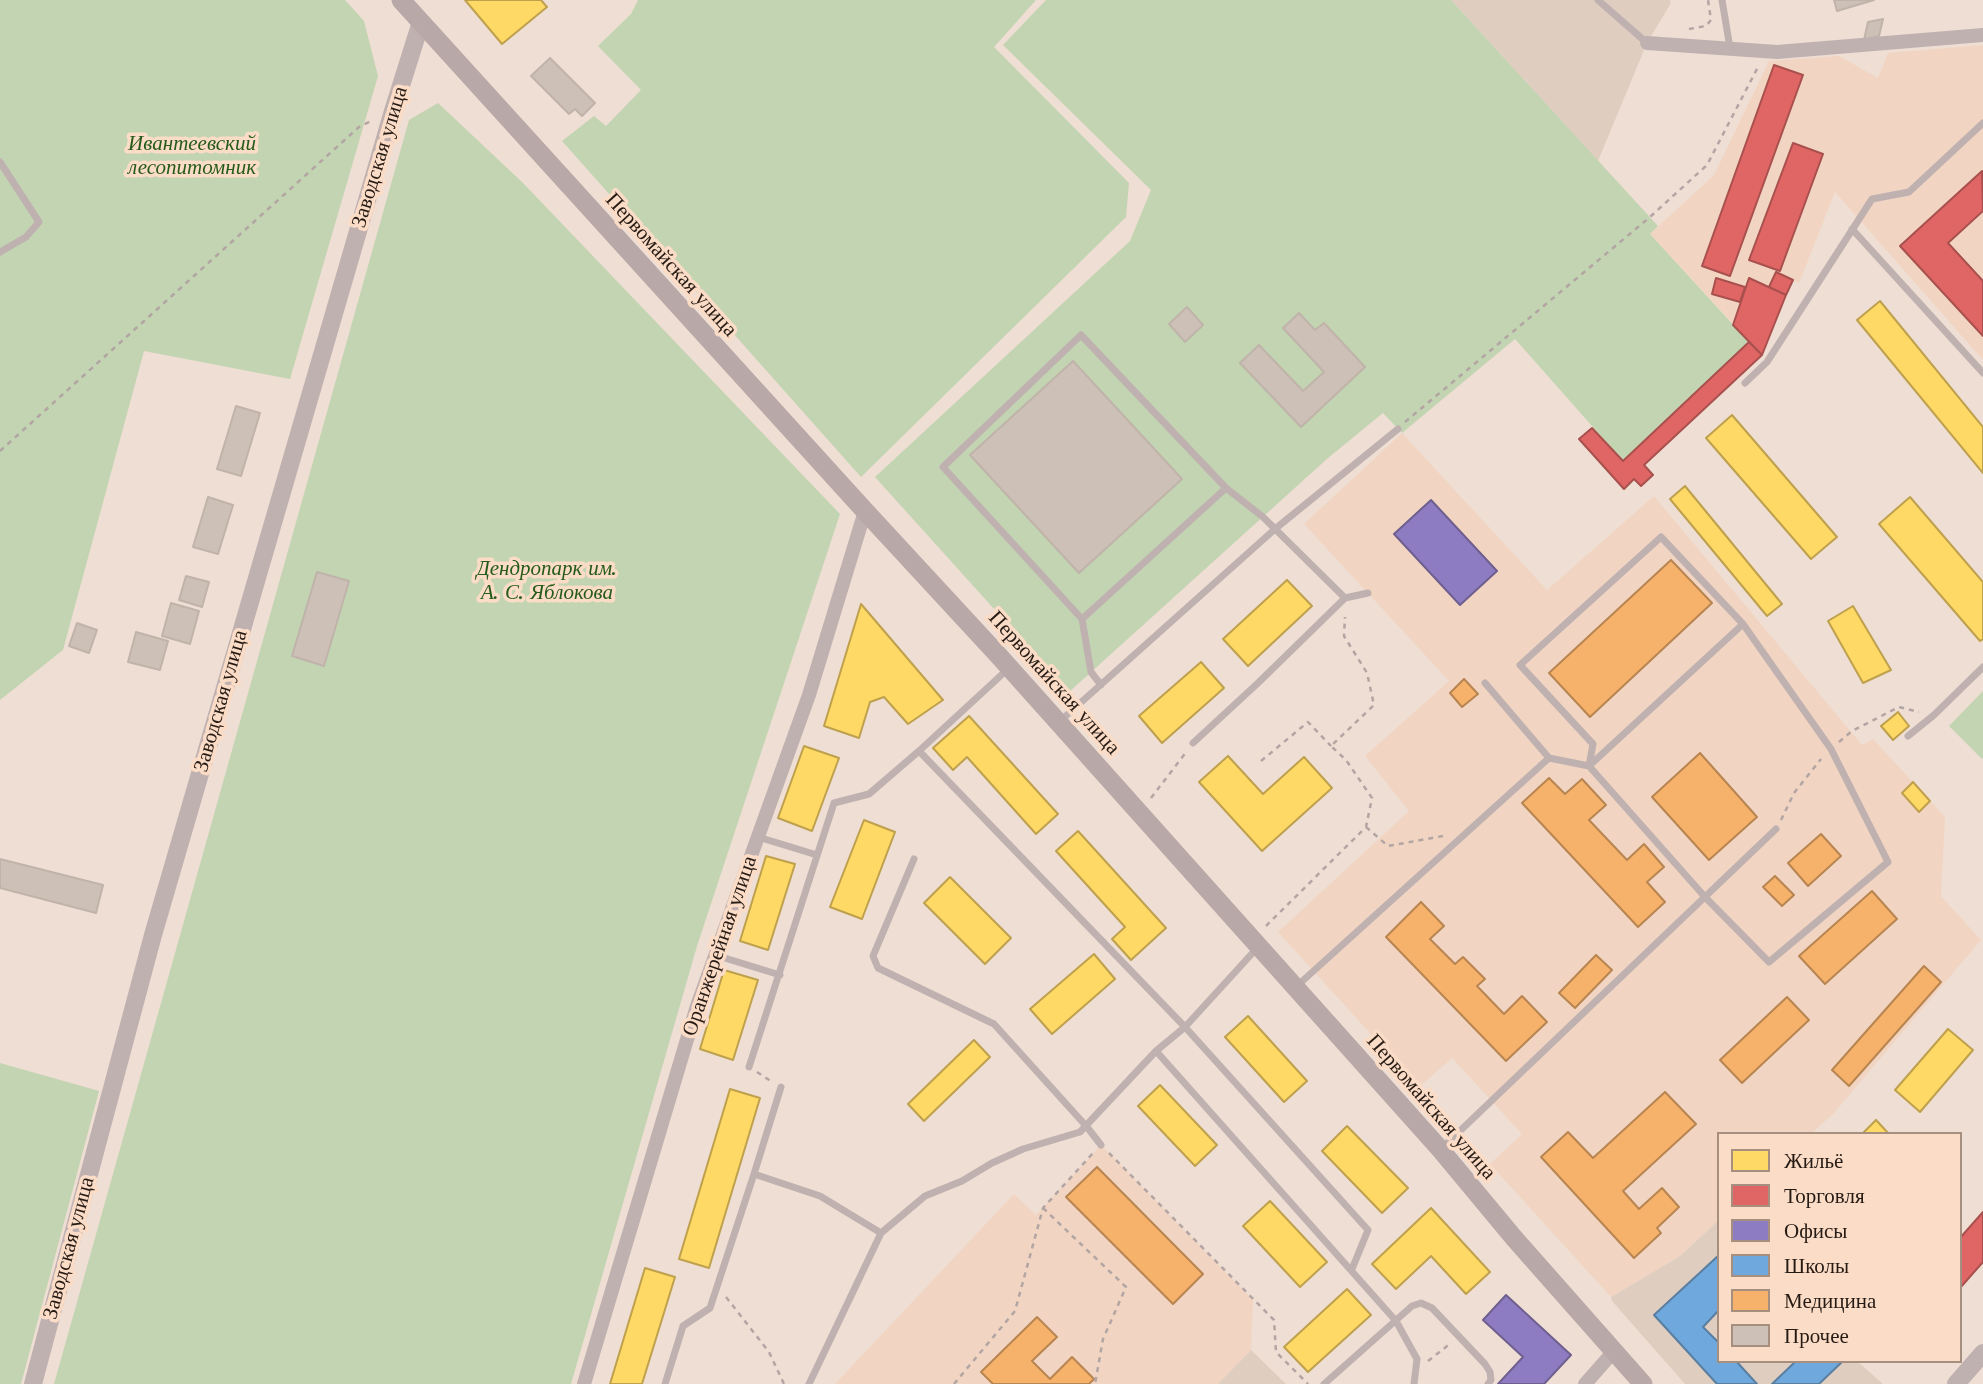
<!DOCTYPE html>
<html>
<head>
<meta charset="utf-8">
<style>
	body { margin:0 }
	#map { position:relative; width:1983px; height:1384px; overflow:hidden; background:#efded3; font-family:"Libre Baskerville",serif }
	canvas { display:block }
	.legend { position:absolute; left:1717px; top:1132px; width:245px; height:231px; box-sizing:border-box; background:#fbdcc7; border:2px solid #a68f7f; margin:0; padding:9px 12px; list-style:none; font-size:21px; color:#261b14 }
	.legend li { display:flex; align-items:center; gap:14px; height:35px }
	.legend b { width:35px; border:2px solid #a68f7f }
</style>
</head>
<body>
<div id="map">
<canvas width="1983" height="1384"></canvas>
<ul class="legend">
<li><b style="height:19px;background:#ffd966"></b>Жильё</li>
<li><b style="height:19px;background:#e06666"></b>Торговля</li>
<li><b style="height:19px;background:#8e7cc3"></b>Офисы</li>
<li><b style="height:19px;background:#6fa8dc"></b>Школы</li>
<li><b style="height:19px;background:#f6b26b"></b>Медицина</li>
<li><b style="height:19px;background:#cdc0b7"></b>Прочее</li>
</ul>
</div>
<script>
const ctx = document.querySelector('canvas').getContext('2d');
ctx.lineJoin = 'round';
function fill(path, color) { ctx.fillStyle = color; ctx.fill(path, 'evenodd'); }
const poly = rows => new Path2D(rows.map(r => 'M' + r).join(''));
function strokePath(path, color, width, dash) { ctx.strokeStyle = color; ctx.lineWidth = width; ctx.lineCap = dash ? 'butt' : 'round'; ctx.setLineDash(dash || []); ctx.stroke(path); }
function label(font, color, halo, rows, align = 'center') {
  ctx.font = font + ' "Libre Baskerville",serif'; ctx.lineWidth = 7; ctx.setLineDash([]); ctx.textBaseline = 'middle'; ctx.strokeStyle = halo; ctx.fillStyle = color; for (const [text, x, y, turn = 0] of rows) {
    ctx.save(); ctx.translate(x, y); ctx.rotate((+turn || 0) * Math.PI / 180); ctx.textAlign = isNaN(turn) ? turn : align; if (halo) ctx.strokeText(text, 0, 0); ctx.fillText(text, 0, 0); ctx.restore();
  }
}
fill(poly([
	[1983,45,1983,360,1835,192,1799,283,1793,280,1762,355,1650,234,1714,175,1769,61,1839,56,1878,78,1888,53],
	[1402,433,1547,590,1654,496,1862,745,1873,739,1945,817,1941,896,1981,940,1833,1114,1811,1134,1719,1134,1719,1220,1680,1256,1611,1297,1490,1164,1522,1134,1452,1058,1419,1087,1278,932,1409,811,1365,756,1449,681,1304,524],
	[1101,1145,1253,1300,1251,1350,1218,1384,835,1384,1014,1194,1036,1215]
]), '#f1d5c2');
fill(poly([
	[1451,0,1670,0,1671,3,1647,43,1598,161],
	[1719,1220,1719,1361,1857,1361,1883,1384,1685,1384,1612,1301,1611,1297,1680,1256],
	[1251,1350,1286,1384,1218,1384]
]), '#dfcec0');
fill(poly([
	[0,0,345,0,364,21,378,76,290,379,144,351,63,650,0,700],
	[638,0,1036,0,994,47,1129,183,1126,217,861,477,562,141,594,116,606,126,641,90,598,46,631,14],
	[1046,0,1451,0,1658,226,1650,234,1749,342,1623,461,1515,339,1402,433,1383,413,1328,458,1069,692,875,477,1130,241,1151,190,1003,45],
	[438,103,522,182,840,514,697,946,571,1384,54,1384,409,120],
	[1983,691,1983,758,1982,759,1949,726],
	[0,1063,99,1091,21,1384,0,1384]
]), '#c2d4b1');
const homes = poly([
	[465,0,541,0,547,7,502,44,465,0],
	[1880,301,1983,427,1983,473,1857,320,1880,301],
	[1732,415,1837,537,1811,559,1706,438,1732,415],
	[1685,486,1782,604,1767,616,1670,499,1685,486],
	[1910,497,1983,582,1983,639,1980,641,1879,524,1910,497],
	[1287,580,1312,606,1248,666,1223,639,1287,580],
	[861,604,943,700,908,724,884,697,870,702,859,738,824,726,861,604],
	[1853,606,1891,670,1863,683,1828,621,1853,606],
	[1201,662,1224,688,1162,743,1139,716,1201,662],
	[1898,712,1909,726,1893,740,1881,726,1898,712],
	[969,716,1058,814,1036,834,967,757,953,770,933,748,969,716],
	[804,746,839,758,812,831,778,818,804,746],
	[1228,756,1263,794,1304,757,1332,788,1262,851,1199,782,1228,756],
	[1913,782,1930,801,1919,812,1902,793,1913,782],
	[864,820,895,832,862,919,830,907,864,820],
	[1078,831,1166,928,1131,960,1112,939,1125,927,1056,851,1078,831],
	[766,856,795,864,768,950,740,941,766,856],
	[950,877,1011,938,985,964,924,903,950,877],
	[1094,954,1115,979,1052,1034,1030,1009,1094,954],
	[724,970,758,980,733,1060,700,1049,724,970],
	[1248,1016,1307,1081,1284,1102,1225,1037,1248,1016],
	[1948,1029,1973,1050,1920,1112,1895,1090,1948,1029],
	[974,1040,990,1057,924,1121,908,1104,974,1040],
	[1160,1085,1217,1145,1195,1166,1138,1106,1160,1085],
	[730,1089,760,1098,709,1268,679,1259,730,1089],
	[1876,1120,1889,1134,1862,1134,1876,1120],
	[1347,1126,1408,1188,1382,1213,1322,1151,1347,1126],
	[1270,1201,1327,1262,1300,1287,1243,1226,1270,1201],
	[1431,1208,1490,1272,1466,1294,1431,1256,1396,1289,1372,1264,1431,1208],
	[645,1268,675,1277,642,1384,610,1384,645,1268],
	[1347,1289,1371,1315,1308,1372,1284,1347,1347,1289]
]);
fill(homes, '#ffd966');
strokePath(homes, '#bea04d', 2);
const shops = poly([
	[1774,65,1803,75,1730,276,1702,266,1774,65],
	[1793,143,1823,154,1780,271,1749,260,1793,143],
	[1982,171,1983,211,1948,243,1983,281,1983,336,1900,246,1982,171],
	[1776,272,1793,280,1786,295,1769,287,1776,272],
	[1716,278,1745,287,1740,302,1712,294,1716,278],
	[1749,278,1786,295,1762,355,1733,325,1749,278],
	[1749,342,1762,355,1644,465,1653,475,1641,486,1634,479,1624,489,1579,439,1592,428,1623,461,1749,342],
	[1983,1212,1983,1262,1960,1288,1960,1238,1983,1212]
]);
fill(shops, '#e06666');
strokePath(shops, '#a8504d', 2);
const offices = poly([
	[1431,500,1497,571,1460,605,1394,534,1431,500],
	[1506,1295,1571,1355,1544,1384,1498,1384,1523,1357,1483,1320,1506,1295]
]);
fill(offices, '#8e7cc3');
strokePath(offices, '#6f5f8e', 2);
const schools = poly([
	[1719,1255,1719,1310,1703,1327,1719,1343,1719,1361,1736,1361,1757,1384,1717,1384,1654,1315,1719,1255],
	[1796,1361,1843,1361,1819,1384,1772,1384,1796,1361]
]);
fill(schools, '#6fa8dc');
strokePath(schools, '#597ea0', 2);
const health = poly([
	[1671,560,1712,603,1590,717,1549,673,1671,560],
	[1464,679,1478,694,1462,707,1450,693,1464,679],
	[1700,753,1757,817,1709,860,1652,797,1700,753],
	[1549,778,1565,794,1582,779,1606,805,1589,820,1627,860,1644,844,1664,867,1647,882,1665,902,1638,927,1522,803,1549,778],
	[1821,834,1841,856,1808,886,1788,863,1821,834],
	[1775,876,1794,895,1782,906,1763,887,1775,876],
	[1872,891,1897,919,1825,984,1799,956,1872,891],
	[1421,902,1444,926,1430,939,1455,964,1463,957,1485,979,1477,986,1504,1014,1522,996,1547,1022,1506,1061,1386,937,1421,902],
	[1596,955,1612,970,1575,1008,1559,993,1596,955],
	[1924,966,1941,982,1849,1086,1832,1070,1924,966],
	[1787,997,1809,1020,1742,1083,1720,1060,1787,997],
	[1665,1092,1696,1124,1623,1191,1639,1209,1662,1188,1679,1207,1657,1228,1661,1233,1634,1258,1541,1157,1568,1132,1593,1158,1665,1092],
	[1097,1167,1203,1274,1173,1304,1066,1197,1097,1167],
	[1037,1317,1057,1337,1032,1361,1050,1379,1072,1357,1094,1379,1089,1384,993,1384,981,1372,1037,1317]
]);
fill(health, '#f6b26b');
strokePath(health, '#b88551', 2);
const building = poly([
	[1834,0,1874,0,1837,11,1834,0],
	[1883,19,1879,36,1864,40,1868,22,1883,19],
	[550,58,595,103,582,116,575,109,569,114,531,76,550,58],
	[1187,307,1203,325,1185,342,1169,324,1187,307],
	[1299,313,1315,330,1324,323,1365,367,1301,427,1240,363,1259,345,1303,391,1324,372,1283,328,1299,313],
	[1073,361,1182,479,1079,573,970,455,1073,361],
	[236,406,260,413,241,476,217,469,236,406],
	[208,497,233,505,218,554,193,547,208,497],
	[317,572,349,581,324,666,292,656,317,572],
	[186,576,209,582,202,607,179,600,186,576],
	[171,603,199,611,190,644,162,636,171,603],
	[77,623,97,630,89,653,69,646,77,623],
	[136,632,168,641,160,670,128,662,136,632],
	[0,859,103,885,96,913,0,888,0,859]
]);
fill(building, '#cdc0b7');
strokePath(building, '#c0b3aa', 2);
strokePath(poly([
	[1689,29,1706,26,1711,20,1708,0],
	[1405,422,1650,217,1707,165,1758,67],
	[0,451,359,127,371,121],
	[1839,742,1852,731,1899,707,1919,712],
	[1261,761,1308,722,1331,746],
	[1151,798,1187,751],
	[1781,820,1794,793,1821,759],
	[1366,827,1388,846,1443,836],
	[1266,926,1366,827,1372,798,1346,760,1331,746,1374,705,1367,673,1344,636,1345,617],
	[757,1072,772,1082],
	[1109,1153,1274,1320,1276,1352,1308,1384],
	[1043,1208,1126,1287,1103,1339,1095,1384],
	[726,1297,769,1352,784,1384],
	[1428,1361,1451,1343],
	[954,1384,1015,1311,1043,1208,1094,1152]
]), '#b2a5a3', 2.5, [5, 5]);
strokePath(poly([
	[1598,0,1647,43],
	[1722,0,1730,48],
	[0,162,39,222,26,237,0,252],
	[1852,229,1983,373],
	[1745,383,1767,362,1872,199,1909,192,1983,123],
	[1661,537,1743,624,1589,766,1593,744,1520,665,1661,537],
	[1345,598,1368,593],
	[1082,619,943,467,1081,335,1226,488,1082,619,1091,672,1101,685],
	[1009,668,919,751,1185,1027,1368,1230,1352,1269],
	[1485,683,1549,758,1589,766,1705,897,1769,962,1888,862,1831,749,1743,624],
	[1059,722,1275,529,1398,429],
	[1908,736,1934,715,1983,667],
	[1193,743,1258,683,1345,598,1263,517,1226,488],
	[758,837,817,855],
	[914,859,873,956,878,968,994,1024,1087,1127,1101,1145],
	[715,955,780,975],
	[1298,985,1549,758],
	[1156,1051,1396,1321,1417,1359,1414,1384],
	[749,1067,834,803,869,794,919,751],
	[781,1087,754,1174,820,1196,881,1233],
	[1441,1149,1776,829],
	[665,1384,683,1326,710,1308,754,1174],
	[809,1384,881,1233,925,1196,962,1181,992,1163,1023,1149,1080,1132,1156,1051,1185,1027,1258,947],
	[1324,1384,1412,1306,1421,1303,1432,1308,1485,1364,1490,1372,1491,1380,1488,1384]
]), '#c0b1b1', 7);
strokePath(poly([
	[1647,43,1777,52,1983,35],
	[584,1384,697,1006,809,695,865,511],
	[1585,1384,1614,1351]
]), '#c0b1b1', 14);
strokePath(poly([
	[33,1384,153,935,393,111,421,22],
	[1956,1384,1983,1353]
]), '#c0b1b1', 18);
strokePath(poly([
	[401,0,865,511,999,656,1440,1149,1514,1238,1643,1384]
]), '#b8a8a7', 19);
label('italic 21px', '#255b1a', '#fbdcc7', [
	["Ивантеевский",192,144],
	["лесопитомник",192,168],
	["Дендропарк им.",547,569],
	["А. С. Яблокова",547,593]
]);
label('21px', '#261b14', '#fbdcc7', [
	["Заводская улица",380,157,-73],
	["Первомайская улица",671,265,48],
	["Первомайская улица",1054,683,48],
	["Заводская улица",221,701,-74],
	["Оранжерейная улица",720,946,-71],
	["Первомайская улица",1431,1107,49],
	["Заводская улица",69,1248,-75]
]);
</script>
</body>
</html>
